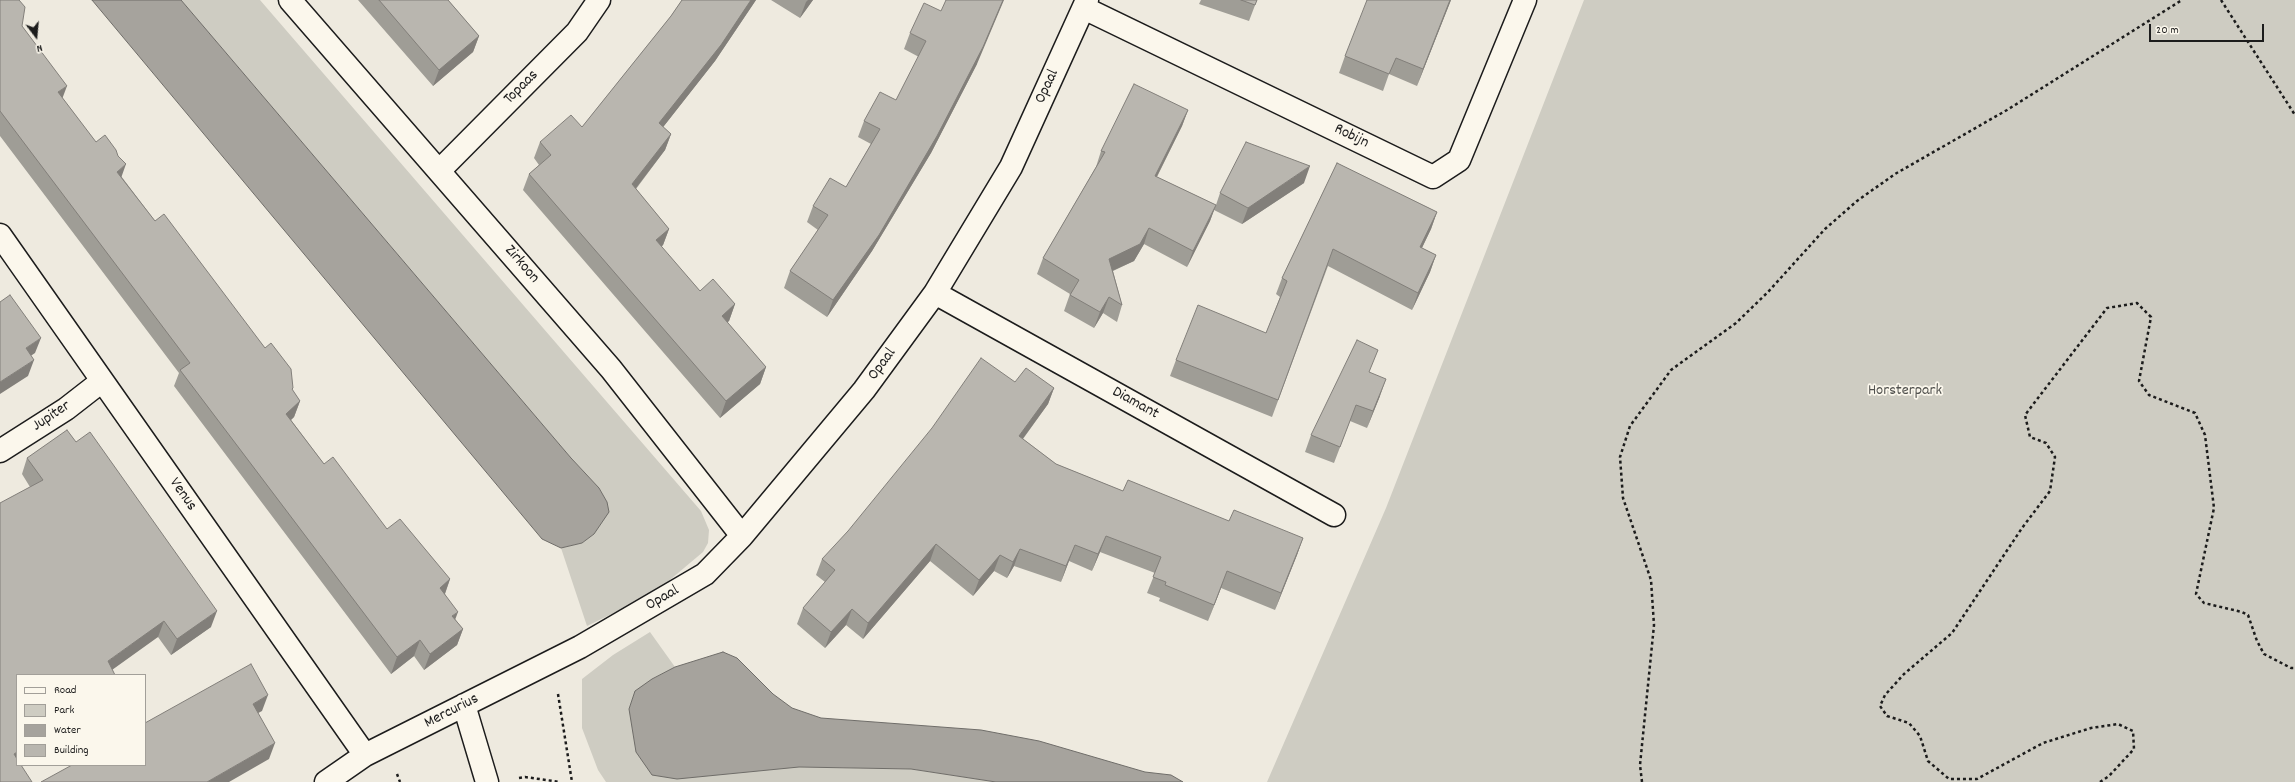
<!DOCTYPE html>
<html>
<head>
<meta charset="utf-8">
<style>
	body { margin:0 }
	#map { position:relative; width:2295px; height:782px; overflow:hidden; background:#eeeadf; font-family:Dekko,sans-serif }
	canvas { display:block }
	.legend { position:absolute; left:16px; top:674px; width:130px; height:92px; box-sizing:border-box; background:#fbf7ec; border:1px solid #a29f99; margin:0; padding:5px 7px; list-style:none; font-size:12px; color:#1c1c1c }
	.legend li { display:flex; align-items:center; gap:8px; height:20px }
	.legend b { width:20px; border:1px solid #a29f99 }
	.north { position:absolute; left:16px; top:16px; width:40px; height:40px; -webkit-text-stroke:3px #fbf7ec; paint-order:stroke; rotate:164deg; font-size:11px; font-weight:700; line-height:16px; text-align:center; color:#1c1c1c }
	.north::after { content:''; display:block; margin:auto; width:14px; height:18px; background:#1c1c1c; clip-path:polygon(50% 0,100% 100%,50% 72%,0 100%) }
	.scale { position:absolute; left:2149px; top:24px; width:115px; height:18px; box-sizing:border-box; border:2px solid #1c1c1c; border-top:0; padding-left:5px; font-size:12px; line-height:14px; white-space:nowrap; color:#1c1c1c; -webkit-text-stroke:3px #fbf7ec; paint-order:stroke }
</style>
</head>
<body>
<div id="map">
<canvas width="2295" height="782"></canvas>
<ul class="legend">
<li><b style="height:5px;background:#fbf7ec"></b>Road</li>
<li><b style="height:11px;background:#ceccc2"></b>Park</li>
<li><b style="height:11px;background:#a6a39d"></b>Water</li>
<li><b style="height:11px;background:#b9b6af"></b>Building</li>
</ul>
<div class="north">N</div>
<div class="scale">20 m</div>
</div>
<script>
const ctx = document.querySelector('canvas').getContext('2d');
ctx.lineJoin = 'round';
function fill(path, color) { ctx.fillStyle = color; ctx.fill(path, 'evenodd'); }
const poly = rows => new Path2D(rows.map(r => 'M' + r).join(''));
function strokePath(path, color, width, dash) { ctx.strokeStyle = color; ctx.lineWidth = width; ctx.lineCap = dash ? 'butt' : 'round'; ctx.setLineDash(dash || []); ctx.stroke(path); }
function label(font, color, halo, rows, align = 'center') {
  ctx.font = font + ' Dekko,sans-serif'; ctx.lineWidth = 3.5; ctx.setLineDash([]); ctx.textBaseline = 'middle'; ctx.strokeStyle = halo; ctx.fillStyle = color; for (const [text, x, y, turn = 0] of rows) {
    ctx.save(); ctx.translate(x, y); ctx.rotate((+turn || 0) * Math.PI / 180); ctx.textAlign = isNaN(turn) ? turn : align; if (halo) ctx.strokeText(text, 0, 0); ctx.fillText(text, 0, 0); ctx.restore();
  }
}
fill(poly([
	[181,0,260,0,701,511,709,530,708,543,703,552,665,584,634,603,587,626,561,548,582,543,594,534,607,502,599,488,571,458],
	[1584,0,2295,0,2295,782,1267,782,1386,508],
	[650,632,675,667,652,679,799,767,911,769,996,782,606,782,598,770,582,728,582,679,613,655]
]), '#ceccc2');
const water = poly([
	[92,0,181,0,571,458,599,488,607,502,609,512,594,534,582,543,561,548,542,539,92,0],
	[723,652,737,658,773,694,792,708,821,718,981,730,1039,741,1145,772,1171,775,1183,782,996,782,911,769,799,767,677,779,652,775,636,752,629,709,635,691,652,679,675,667,723,652]
]);
fill(water, '#a6a39d');
strokePath(water, '#6f6d69', 1);
const street = poly([
	[290,0,611,369,742,536],
	[1084,8,1433,177,1459,160,1525,0],
	[439,171,577,32,599,0],
	[0,235,365,755],
	[935,293,1334,515],
	[0,451,66,409,102,381],
	[464,705,487,782],
	[326,782,365,755,580,647,705,574,742,536,864,390,935,293,1011,167,1087,0]
]);
strokePath(street, '#1c1c1c', 25);
strokePath(poly([
	[2221,0,2295,115],
	[558,694,572,782],
	[397,774,400,782],
	[519,778,525,777,560,782],
	[1642,782,1640,765,1654,625,1651,580,1623,498,1620,457,1630,426,1671,370,1736,323,1768,292,1825,229,1857,201,1895,174,2007,110,2182,0],
	[2100,782,2109,776,2134,749,2133,731,2118,724,2091,728,2043,743,1977,779,1949,779,1928,761,1920,736,1909,723,1887,716,1880,706,1885,695,1904,674,1952,633,2022,528,2050,491,2055,457,2046,443,2030,437,2025,415,2107,308,2137,303,2151,317,2139,381,2149,395,2195,413,2205,435,2214,508,2196,594,2204,603,2242,612,2248,615,2257,641,2264,654,2291,668,2295,668]
]), '#1c1c1c', 2.5, [3, 3]);
strokePath(street, '#fbf7ec', 22);
fill(poly([
	[0,0,22,26,63,99,155,221,300,401,294,417,291,420,324,464,387,529,450,579,445,594,455,619,463,629,457,645,424,670,414,656,391,674,174,386,179,373,0,136],
	[358,0,448,0,479,36,473,52,433,86],
	[682,0,756,0,715,61,663,127,671,134,665,150,636,189,669,229,663,245,661,247,700,291,735,304,729,321,727,322,766,367,760,384,720,418,523,190,529,174,539,165,534,158,540,142,582,127,671,16],
	[771,0,813,0,800,18],
	[1201,0,1257,0,1249,21,1199,4],
	[1451,0,1417,86,1389,74,1383,91,1339,73,1345,56],
	[910,33,977,64,931,153,872,251,827,317,784,288,790,271,818,230,807,222,813,206,846,187,871,144,858,137,864,121,896,100,919,57,904,49],
	[1188,110,1182,126,1157,177,1216,205,1220,193,1304,183,1242,224,1214,210,1210,221,1187,267,1144,244,1134,261,1113,271,1122,305,1117,322,1103,313,1094,328,1064,311,1070,294,1037,274,1043,258,1096,167,1101,151],
	[1337,163,1437,212,1431,229,1422,248,1436,255,1430,272,1412,310,1328,266,1272,417,1170,376,1176,360,1266,333,1280,297,1276,294,1282,278],
	[1370,373,1380,396,1367,428,1350,421,1334,463,1305,452,1311,435],
	[1015,382,1054,388,1048,404,1023,439,1056,464,1123,491,1229,521,1303,538,1297,555,1275,610,1221,588,1208,621,1159,601,1160,598,1147,593,1155,573,1100,552,1092,571,1069,561,1061,582,1014,566,1007,578,994,571,973,596,930,561,863,639,846,625,825,648,797,624,803,608,825,582,816,575,822,559],
	[27,458,211,627,171,655,158,637,17,675,0,782,30,487,22,474]
]), '#9f9d96');
fill(poly([
	[751,0,756,0,715,61,653,140,659,123],
	[808,0,813,0,800,18,806,2],
	[1003,0,1004,0,977,64,931,153,872,251,827,317,833,300],
	[1450,0,1451,0,1417,86,1423,69],
	[479,36,473,52,433,86,439,70],
	[67,86,61,102,58,92],
	[1188,110,1182,126,1149,192,1155,176],
	[671,134,665,150,626,201,632,184],
	[126,164,120,181,117,172],
	[1310,166,1304,183,1242,224,1248,208],
	[1216,205,1210,221,1187,267,1193,251],
	[1437,212,1431,229,1414,264,1420,247],
	[1149,228,1144,244,1134,261,1103,275,1109,259],
	[669,229,663,245,650,256,656,240],
	[1436,255,1430,272,1412,310,1418,293],
	[1109,297,1103,313,1094,328,1100,312],
	[735,304,729,321,716,332,722,316],
	[41,338,35,353,20,363,26,348],
	[34,360,28,376,0,394,0,382],
	[766,367,760,384,720,418,726,401],
	[1386,379,1380,396,1367,428,1373,411],
	[1054,388,1048,404,1013,452,1019,436],
	[300,401,294,417,280,430,286,414],
	[1106,536,1100,552,1092,571,1098,554],
	[1303,538,1297,555,1275,610,1281,593],
	[936,544,930,561,863,639,868,623],
	[1075,545,1069,561,1061,582,1066,566],
	[1020,549,1014,566,1007,578,1013,562],
	[1000,555,994,571,973,596,979,580],
	[1227,571,1221,588,1208,621,1214,605],
	[450,579,444,596,440,588],
	[852,609,846,625,825,648,831,632],
	[217,611,211,627,171,655,177,639],
	[458,612,452,628,452,616],
	[164,621,158,637,105,675,108,661],
	[463,629,457,645,424,670,430,654],
	[420,640,414,656,391,674,397,657],
	[268,695,262,711,247,719,253,704],
	[275,743,269,759,229,782,207,782],
	[17,752,17,764,14,754]
]), '#827f7a');
const building = poly([
	[0,0,19,0,25,7,22,26,67,86,58,92,96,142,105,135,116,150,118,156,126,164,117,172,155,221,164,214,265,348,271,343,291,369,293,388,292,389,300,401,286,414,324,464,333,457,387,529,400,519,450,579,440,588,458,612,452,616,463,629,430,654,420,640,397,657,180,370,190,363,0,111,0,0],
	[379,0,448,0,479,36,439,70,379,0],
	[682,0,751,0,721,45,659,123,671,134,632,184,669,229,656,240,700,291,713,279,735,304,722,316,766,367,726,401,529,174,551,155,540,142,571,115,582,127,671,16,682,0],
	[946,0,1003,0,983,47,937,136,879,235,833,300,790,271,828,215,813,206,830,178,846,187,880,129,864,121,880,92,896,100,926,41,910,33,924,3,941,11,946,0],
	[1241,0,1257,0,1255,5,1241,0],
	[1367,0,1450,0,1423,69,1396,58,1389,74,1345,56,1367,0],
	[1134,84,1188,110,1155,176,1216,205,1193,251,1149,228,1140,244,1109,259,1122,305,1109,297,1100,312,1070,295,1079,280,1043,258,1105,152,1101,151,1134,84],
	[1246,142,1310,166,1248,208,1220,193,1246,142],
	[1337,163,1437,212,1420,247,1436,255,1418,293,1333,249,1278,400,1176,360,1198,305,1266,333,1287,281,1282,278,1337,163],
	[10,295,41,338,26,348,34,360,0,382,0,302,10,295],
	[1357,340,1378,350,1369,372,1386,379,1373,411,1356,405,1340,447,1311,435,1357,340],
	[981,358,1015,382,1026,368,1054,388,1019,436,1056,464,1123,491,1128,480,1229,521,1234,510,1303,538,1281,593,1227,571,1214,605,1165,585,1166,582,1153,577,1161,557,1106,536,1098,554,1075,545,1066,566,1020,549,1013,562,1000,555,979,580,936,544,868,623,852,609,831,632,803,608,835,570,822,559,848,531,932,428,981,358],
	[67,430,76,442,90,432,217,611,177,639,164,621,108,661,115,675,17,675,17,752,14,754,17,759,17,765,21,765,32,782,0,782,0,503,43,480,27,458,67,430],
	[251,664,268,695,253,704,275,743,207,782,41,782,72,765,145,765,145,723,251,664]
]);
fill(building, '#b9b6af');
strokePath(building, '#827f7a', 1);
label('16px', '#1c1c1c', '#fbf7ec', [
	["Opaal",1048,87,-65],
	["Topaas",522,88,-45],
	["Robijn",1351,137,26],
	["Zirkoon",521,265,49],
	["Opaal",883,365,-54],
	["Diamant",1135,404,29],
	["Jupiter",52,417,-34],
	["Venus",182,495,55],
	["Opaal",663,599,-30],
	["Mercurius",452,712,-27]
]);
label('16px', '#51514e', '#fbf7ec', [
	["Horsterpark",1905,392]
]);
</script>
</body>
</html>
